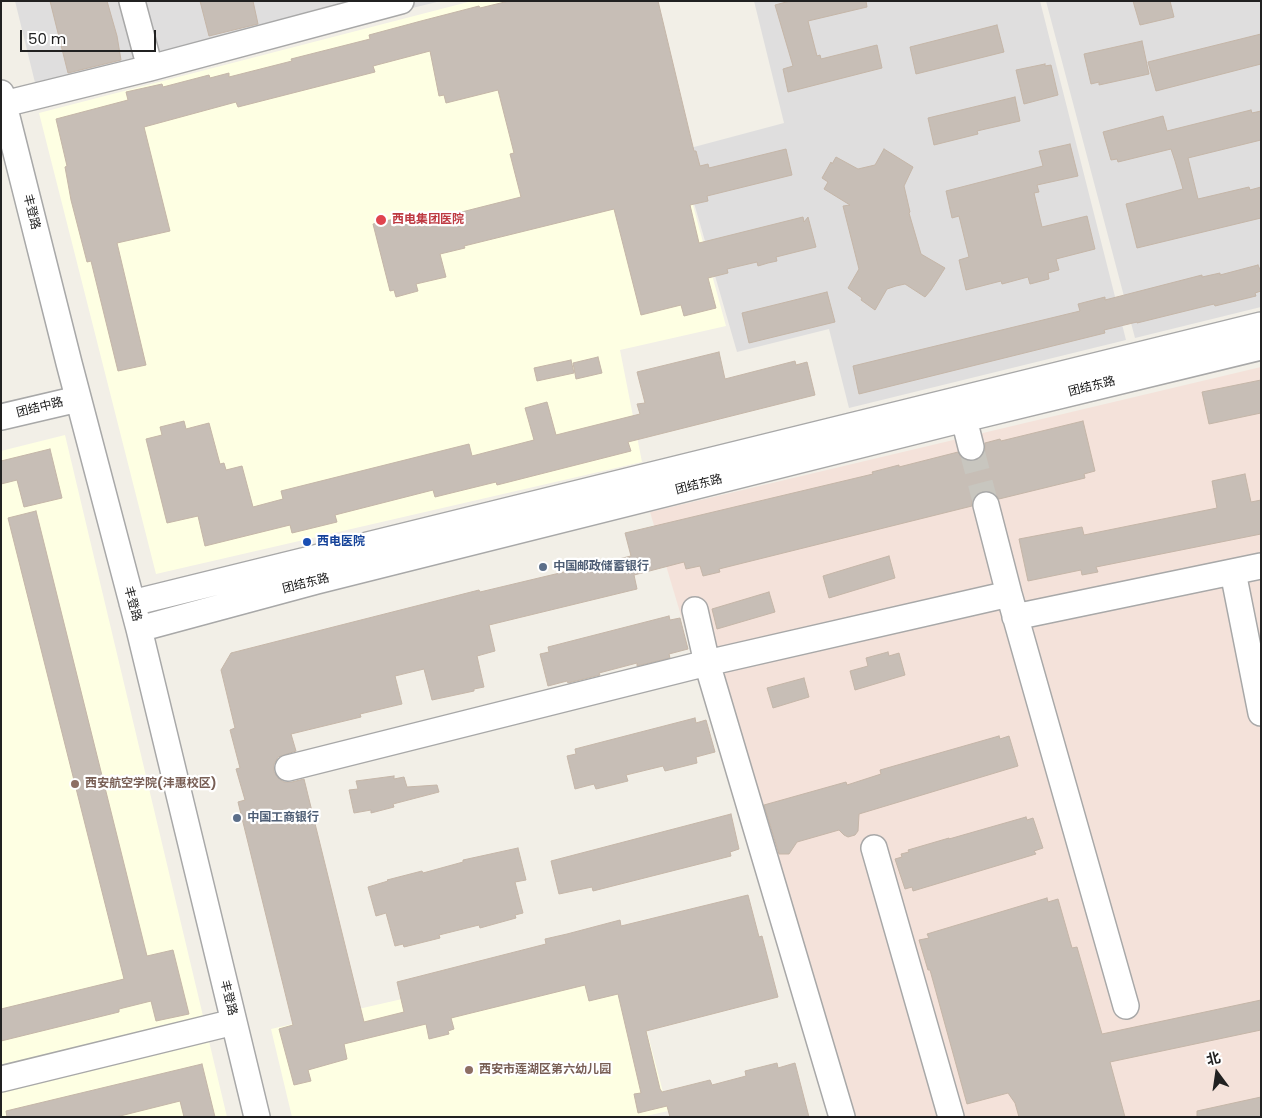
<!DOCTYPE html>
<html>
<head>
<meta charset="utf-8">
<style>
	body { margin:0 }
	#map { position:relative; width:1262px; height:1118px; overflow:hidden; background:#f2efe7; font-family:Poppins,"Noto Sans SC",sans-serif }
	canvas { display:block }
	.frame { position:absolute; inset:0; border:2px solid #212121; pointer-events:none }
	.north { position:absolute; left:1192px; top:1048px; width:50px; height:50px; -webkit-text-stroke:4px #fff; paint-order:stroke; rotate:346deg; font-size:14px; font-weight:700; line-height:20px; text-align:center; color:#212121 }
	.north::after { content:''; display:block; margin:auto; width:18px; height:22px; background:#212121; clip-path:polygon(50% 0,100% 100%,50% 72%,0 100%) }
	.scale { position:absolute; left:20px; top:30px; width:136px; height:22px; box-sizing:border-box; border:2px solid #212121; border-top:0; padding-left:6px; font-size:15px; line-height:18px; white-space:nowrap; color:#212121; -webkit-text-stroke:4px #fff; paint-order:stroke }
</style>
</head>
<body>
<div id="map">
<canvas width="1262" height="1118"></canvas>
<div class="frame"></div>
<div class="north">北</div>
<div class="scale">50 m</div>
</div>
<script>
const ctx = document.querySelector('canvas').getContext('2d');
ctx.lineJoin = 'round';
function fill(path, color) { ctx.fillStyle = color; ctx.fill(path, 'evenodd'); }
const poly = rows => new Path2D(rows.map(r => 'M' + r).join(''));
function strokePath(path, color, width, dash) { ctx.strokeStyle = color; ctx.lineWidth = width; ctx.lineCap = dash ? 'butt' : 'round'; ctx.setLineDash(dash || []); ctx.stroke(path); }
function label(font, color, halo, rows, align = 'center') {
  ctx.font = font + ' Poppins,"Noto Sans SC",sans-serif'; ctx.lineWidth = 4.5; ctx.setLineDash([]); ctx.textBaseline = 'middle'; ctx.strokeStyle = halo; ctx.fillStyle = color; for (const [text, x, y, turn = 0] of rows) {
    ctx.save(); ctx.translate(x, y); ctx.rotate((+turn || 0) * Math.PI / 180); ctx.textAlign = isNaN(turn) ? turn : align; if (halo) ctx.strokeText(text, 0, 0); ctx.fillText(text, 0, 0); ctx.restore();
  }
}
fill(poly([
	[15,1,441,1,39,99],
	[754,1,1040,1,1126,340,849,408,829,329,737,352,679,151,784,123],
	[1046,1,1261,1,1261,307,1135,338]
]), '#dfdede');
fill(poly([
	[472,1,637,1,726,326,620,350,642,462,156,574,39,113],
	[65,435,227,1117,1,1117,1,451],
	[625,948,668,1111,642,1117,292,1117,271,1029]
]), '#feffe3');
fill(poly([
	[1261,367,1261,1117,831,1117,650,512]
]), '#f4e2da');
const building = poly([
	[50,1,107,1,117,36,121,60,68,73,50,1],
	[200,1,253,1,258,24,209,36,200,1],
	[509,1,658,1,694,151,696,151,700,166,708,164,709,168,786,149,792,175,707,196,708,201,690,205,699,243,803,217,804,222,808,217,816,247,776,257,777,261,768,263,758,266,757,262,727,269,728,273,708,278,716,308,684,316,681,305,641,315,614,209,464,246,465,248,440,254,446,277,416,284,418,291,396,297,394,290,390,291,373,224,419,213,422,222,521,197,510,154,514,153,498,90,446,103,444,95,439,96,430,51,373,66,375,72,238,107,236,102,144,127,170,231,117,243,146,365,118,371,91,261,87,262,71,200,65,167,67,166,56,119,128,100,126,92,162,84,163,87,209,75,210,78,229,73,229,77,292,61,291,59,370,39,369,35,421,21,479,6,480,8,509,1],
	[790,1,866,1,867,7,808,21,817,56,820,55,821,59,877,45,882,68,788,92,783,69,793,66,775,5,790,1],
	[1133,1,1170,1,1174,17,1140,25,1133,1],
	[997,25,1004,52,916,74,910,47,997,25],
	[1261,34,1261,64,1156,91,1148,62,1261,34],
	[1142,41,1149,74,1099,85,1099,82,1091,84,1084,54,1142,41],
	[1045,64,1045,66,1051,65,1058,95,1024,104,1016,70,1045,64],
	[1015,97,1020,121,977,131,978,134,934,145,928,118,1015,97],
	[1251,110,1252,113,1261,111,1261,140,1188,158,1198,199,1249,187,1250,190,1261,187,1261,218,1137,248,1126,204,1183,189,1175,161,1171,149,1118,162,1117,159,1111,160,1103,132,1163,116,1167,131,1251,110],
	[1070,144,1078,176,1037,185,1039,192,1034,193,1042,227,1087,216,1095,249,1056,259,1059,270,1048,273,1049,279,1030,284,1028,277,1002,284,1001,281,966,290,959,260,969,257,959,216,952,218,946,191,1043,166,1039,151,1070,144],
	[884,149,913,167,904,186,910,212,909,213,921,254,945,268,931,290,925,297,905,284,896,286,887,289,875,310,861,300,862,298,848,288,859,269,843,206,850,205,824,189,828,182,822,178,831,162,832,164,836,157,858,169,875,165,884,149],
	[1258,265,1261,272,1261,291,1255,293,1256,296,1215,306,1214,304,1137,323,1137,322,1104,330,1105,333,859,394,853,366,1080,311,1078,304,1105,297,1105,300,1202,275,1202,277,1220,273,1220,275,1258,265],
	[827,292,835,322,749,343,742,313,827,292],
	[719,352,725,379,795,361,796,365,807,362,815,395,628,442,631,451,497,485,496,482,435,497,433,490,335,515,337,522,292,533,290,525,205,546,198,516,167,523,146,439,162,435,160,427,184,421,186,429,209,423,220,464,224,463,226,470,242,466,253,507,283,499,281,491,469,444,472,456,534,440,525,408,547,402,556,435,640,414,637,404,645,403,637,372,719,352],
	[598,357,602,373,576,379,573,363,598,357],
	[571,360,574,373,537,381,534,368,571,360],
	[1261,380,1261,413,1209,424,1202,392,1261,380],
	[1083,421,1095,471,1084,474,1085,478,999,499,996,495,990,491,982,491,976,495,972,501,972,506,719,569,720,572,703,576,700,566,686,569,684,562,634,575,637,589,489,625,495,651,477,656,484,687,474,689,474,691,432,700,424,669,395,676,402,704,360,714,361,717,291,734,296,751,278,757,274,764,274,772,278,778,284,782,292,782,304,779,364,1022,404,1012,397,982,546,944,545,939,567,934,620,920,621,926,748,895,759,937,762,936,778,997,646,1031,660,1089,662,1092,710,1080,712,1085,746,1076,745,1071,777,1063,778,1068,795,1063,809,1117,670,1117,667,1106,638,1113,634,1094,641,1093,618,994,589,1001,585,985,451,1018,454,1029,448,1031,449,1034,429,1039,426,1024,344,1044,347,1059,308,1070,311,1081,294,1085,279,1029,293,1025,238,802,245,800,236,769,240,768,230,730,235,728,221,670,231,653,479,590,480,592,631,556,625,533,873,474,872,472,899,465,899,467,958,452,961,457,967,461,974,461,981,457,985,450,985,443,1000,439,1001,441,1083,421],
	[50,449,62,498,24,507,17,480,1,484,1,461,50,449],
	[1245,474,1251,502,1261,500,1261,534,1096,567,1098,572,1082,575,1081,570,1028,581,1019,539,1082,527,1084,535,1217,508,1212,481,1245,474],
	[36,511,147,956,173,950,189,1014,156,1021,151,1001,119,1009,119,1012,1,1041,1,1009,124,979,8,518,36,511],
	[889,556,895,578,829,598,823,576,889,556],
	[769,592,775,612,717,629,712,609,769,592],
	[669,616,670,620,680,618,688,649,669,654,670,658,637,666,637,663,599,673,600,675,568,683,567,681,548,686,540,654,549,652,548,647,669,616],
	[888,652,889,656,899,653,905,675,855,690,850,671,868,666,866,658,888,652],
	[804,678,809,697,773,708,767,688,804,678],
	[695,718,696,723,706,720,715,752,696,757,697,763,665,771,663,766,626,775,628,781,596,789,594,784,575,789,567,756,576,754,575,749,695,718],
	[999,736,1000,739,1009,736,1018,766,859,814,858,831,855,835,848,837,844,835,839,830,797,842,789,854,779,854,764,805,846,782,847,785,881,774,880,770,999,736],
	[394,776,394,779,404,777,407,787,437,785,439,792,393,804,394,807,371,813,371,810,354,813,349,790,358,789,356,781,394,776],
	[731,814,739,849,730,852,731,856,593,891,592,887,559,894,551,861,731,814],
	[1026,817,1027,820,1033,818,1043,848,1034,851,1036,854,913,891,912,887,905,889,895,859,902,857,901,854,909,852,908,850,949,838,949,839,1026,817],
	[518,848,526,880,515,882,523,913,515,915,516,918,480,928,479,925,439,935,440,938,404,947,403,944,395,946,386,913,376,916,368,887,388,881,387,880,422,871,423,873,463,862,463,860,518,848],
	[1047,898,1048,902,1058,899,1072,948,1077,947,1102,1034,1261,1000,1261,1030,1110,1062,1125,1117,1019,1117,1015,1103,1008,1093,967,1104,930,970,928,970,919,940,929,938,927,934,1047,898],
	[202,1064,215,1117,184,1117,180,1101,116,1117,7,1117,6,1111,202,1064],
	[1261,1097,1261,1117,1197,1117,1197,1111,1261,1097]
]);
fill(building, '#c7beb6');
strokePath(building, '#c5b6a8', 1);
strokePath(poly([
	[971,447,986,505]
]), '#c8c6bf', 25, [25, 12]);
const minor = poly([
	[132,1,150,68],
	[1,93,69,363,139,629,257,1117],
	[4,104,150,68,401,1],
	[1,417,78,399],
	[964,419,971,447],
	[986,505,1009,594,1126,1006],
	[1233,572,1261,713],
	[132,603,1261,325],
	[695,610,707,663,842,1117],
	[1015,617,1261,566],
	[139,629,317,581,964,419,1261,347],
	[288,768,707,663,1009,594],
	[874,848,951,1117],
	[1,1079,234,1022]
]);
strokePath(minor, '#a8a8a8', 28);
strokePath(minor, '#fff', 25);
for (const [x, y, r, color] of [
	[381,220,6,"#e0444e"],
	[307,542,5,"#1a4fb4"],
	[543,567,5,"#5c6f8a"],
	[75,784,5,"#8d6e63"],
	[237,818,5,"#5c6f8a"],
	[469,1070,5,"#8d6e63"]
]) { const dot = new Path2D(); dot.arc(x, y, r, 0, 2 * Math.PI); ctx.fillStyle = color; ctx.fill(dot); strokePath(dot, '#fff', 2); }
label('12px', '#212121', '#fff', [
	["丰登路",31,212,76],
	["团结东路",1092,387,-14],
	["团结中路",40,408,-14],
	["团结东路",699,485,-14],
	["团结东路",306,584,-14],
	["丰登路",132,604,75],
	["丰登路",228,998,76]
]);
label('bold 12px', '#be3a42', '#fff', [
	["西电集团医院",392,220]
], 'left');
label('bold 12px', '#164399', '#fff', [
	["西电医院",317,542]
], 'left');
label('bold 12px', '#4e5e75', '#fff', [
	["中国邮政储蓄银行",553,567],
	["中国工商银行",247,818]
], 'left');
label('bold 12px', '#785e54', '#fff', [
	["西安航空学院(沣惠校区)",85,784],
	["西安市莲湖区第六幼儿园",479,1070]
], 'left');
</script>
</body>
</html>
